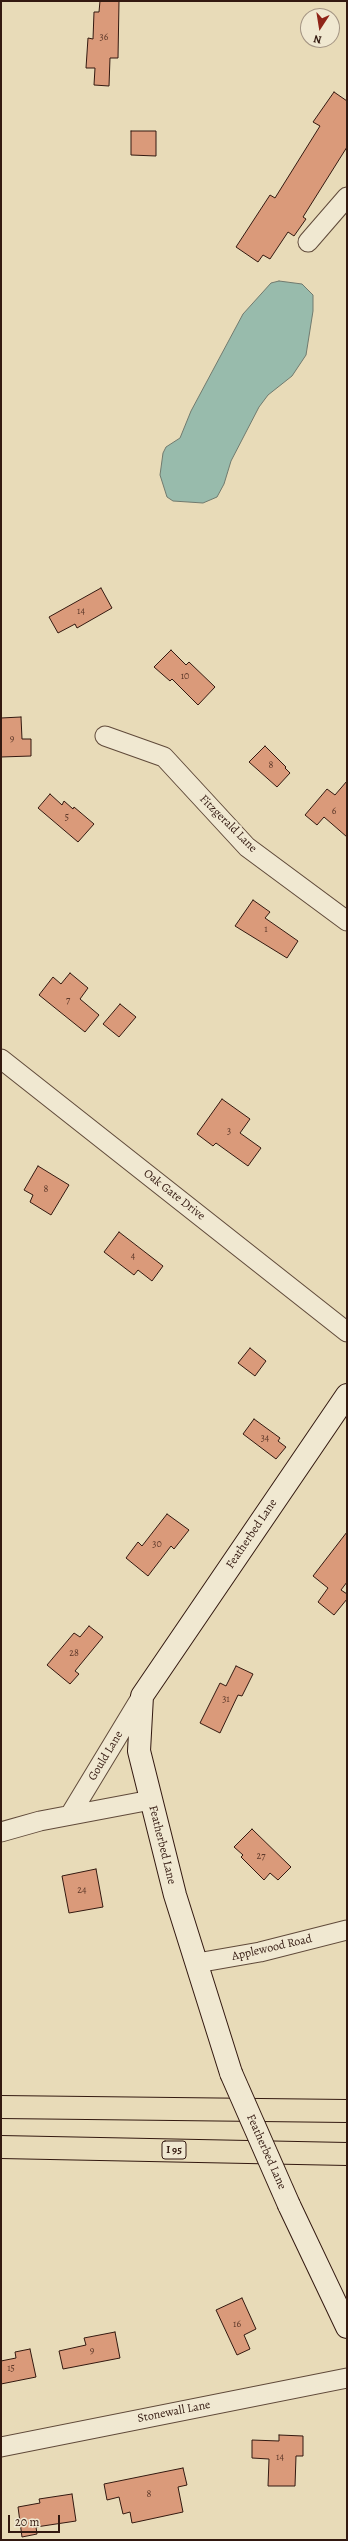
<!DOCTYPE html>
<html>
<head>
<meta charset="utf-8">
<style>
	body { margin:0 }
	#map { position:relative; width:348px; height:2541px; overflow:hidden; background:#e8dbb8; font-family:Alegreya,serif }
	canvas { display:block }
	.frame { position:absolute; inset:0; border:2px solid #331910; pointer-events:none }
	.north { position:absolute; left:300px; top:8px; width:40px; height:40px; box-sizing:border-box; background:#f0e8d1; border:1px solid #a49584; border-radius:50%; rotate:192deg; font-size:11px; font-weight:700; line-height:16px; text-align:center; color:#331910 }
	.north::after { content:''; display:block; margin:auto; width:14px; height:18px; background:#8f2418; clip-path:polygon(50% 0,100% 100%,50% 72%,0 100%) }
	.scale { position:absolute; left:8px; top:2515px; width:52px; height:18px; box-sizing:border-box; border:2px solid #331910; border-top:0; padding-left:5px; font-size:12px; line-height:14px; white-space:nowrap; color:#331910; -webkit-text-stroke:3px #f0e8d1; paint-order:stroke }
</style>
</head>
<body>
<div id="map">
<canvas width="348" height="2541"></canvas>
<div class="frame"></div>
<div class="north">N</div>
<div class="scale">20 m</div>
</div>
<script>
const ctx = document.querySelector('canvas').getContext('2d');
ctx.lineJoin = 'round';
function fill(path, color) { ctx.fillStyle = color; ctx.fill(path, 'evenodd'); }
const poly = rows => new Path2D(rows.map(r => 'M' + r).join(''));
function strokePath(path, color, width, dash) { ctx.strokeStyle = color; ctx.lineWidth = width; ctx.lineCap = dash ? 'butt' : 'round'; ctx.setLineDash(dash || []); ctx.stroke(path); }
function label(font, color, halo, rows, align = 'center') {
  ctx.font = font + ' Alegreya,serif'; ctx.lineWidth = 4; ctx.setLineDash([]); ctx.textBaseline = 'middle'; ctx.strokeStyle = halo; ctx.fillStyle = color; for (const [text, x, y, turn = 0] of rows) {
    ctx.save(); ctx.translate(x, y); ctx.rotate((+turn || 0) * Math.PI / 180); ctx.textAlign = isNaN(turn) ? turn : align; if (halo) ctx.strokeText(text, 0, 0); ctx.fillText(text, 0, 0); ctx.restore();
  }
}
const water = poly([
	[279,281,302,284,313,295,313,311,306,355,292,376,268,395,259,407,231,461,224,484,217,497,203,503,173,501,167,497,160,475,163,453,166,447,180,438,191,411,243,314,271,283,279,281]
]);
fill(water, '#98bbac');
strokePath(water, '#707a6e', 1);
const building = poly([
	[100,1,119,1,118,58,110,58,109,86,94,85,95,68,86,68,88,38,93,39,94,12,99,12,100,1],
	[334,92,347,101,347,147,303,217,306,219,294,236,288,232,270,259,263,255,258,262,236,247,270,195,275,198,320,126,313,122,334,92],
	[131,131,156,131,156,156,131,155,131,131],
	[101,588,112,608,77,628,75,624,58,633,49,617,101,588],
	[171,650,186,665,189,662,215,687,198,705,172,679,170,681,154,667,171,650],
	[21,717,22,739,31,739,31,756,1,757,1,718,21,717],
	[265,746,286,767,285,768,290,773,277,787,249,762,265,746],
	[347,781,347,837,324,817,317,825,305,815,327,789,335,795,347,781],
	[50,794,62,805,64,801,73,809,74,807,94,824,78,842,38,808,50,794],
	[253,900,270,912,265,918,298,941,287,958,235,926,253,900],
	[70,973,88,988,80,999,99,1015,85,1032,39,995,53,977,61,984,70,973],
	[120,1004,136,1017,119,1037,103,1024,120,1004],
	[222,1099,250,1119,240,1133,261,1148,248,1166,216,1143,213,1146,197,1134,222,1099],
	[38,1166,69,1185,51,1215,30,1202,33,1195,24,1190,38,1166],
	[119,1232,163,1266,152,1281,138,1270,134,1275,104,1252,119,1232],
	[250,1348,266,1361,255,1376,238,1363,250,1348],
	[254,1419,280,1438,278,1441,286,1447,276,1459,243,1434,254,1419],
	[167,1514,189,1530,174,1549,171,1546,148,1576,126,1558,138,1542,142,1546,167,1514],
	[347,1532,347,1582,341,1590,347,1594,347,1599,334,1615,318,1602,328,1588,313,1576,347,1532],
	[89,1626,103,1637,75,1671,79,1674,70,1684,47,1665,74,1633,80,1637,89,1626],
	[236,1666,253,1674,242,1696,238,1695,220,1733,200,1723,220,1683,226,1686,236,1666],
	[252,1829,291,1867,278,1880,270,1873,264,1880,241,1857,243,1855,234,1847,252,1829],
	[96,1869,103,1907,69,1913,62,1876,96,1869],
	[242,2298,256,2329,244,2335,250,2349,237,2355,216,2310,242,2298],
	[115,2332,120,2358,63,2369,59,2351,86,2345,84,2338,115,2332],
	[30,2349,36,2377,1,2384,1,2361,16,2358,15,2352,30,2349],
	[279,2435,303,2436,303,2456,296,2456,295,2486,268,2486,269,2459,252,2458,252,2440,279,2441,279,2435],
	[183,2468,187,2485,178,2487,183,2512,132,2523,130,2512,123,2514,119,2497,107,2500,104,2484,183,2468],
	[72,2494,76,2521,36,2527,37,2534,22,2537,18,2507,40,2503,39,2499,72,2494]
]);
fill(building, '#da9a7a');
strokePath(building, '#331910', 1);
const street = poly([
	[308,242,347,197],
	[105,736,164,757,247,847,347,921],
	[1,1059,347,1332],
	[70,1815,142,1696],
	[1,1832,40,1821,151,1800],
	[197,1963,260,1952,347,1930],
	[1,2447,347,2378]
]);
const secondary = poly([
	[231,2073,175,1895,139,1751,142,1696,347,1395],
	[289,2205,347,2327]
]);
const highway = poly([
	[1,2107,347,2111],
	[1,2147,347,2154]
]);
strokePath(street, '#604a3a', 21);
strokePath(secondary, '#331910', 24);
strokePath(highway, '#331910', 24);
strokePath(street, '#f0e8d1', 19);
strokePath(secondary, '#f0e8d1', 22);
strokePath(highway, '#e8dbb8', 22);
const secondaryBridge = poly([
	[231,2073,289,2205]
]);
strokePath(secondaryBridge, '#331910', 24, []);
strokePath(secondaryBridge, '#f0e8d1', 22);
label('10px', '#5d392a', null, [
	["36",104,38],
	["14",81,612],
	["10",185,677],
	["9",12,739],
	["8",271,766],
	["6",334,812],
	["5",67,818],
	["1",266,930],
	["7",68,1001],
	["3",229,1132],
	["8",46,1190],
	["4",133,1257],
	["34",265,1439],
	["30",157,1545],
	["28",74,1654],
	["31",226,1700],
	["27",261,1857],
	["24",82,1891],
	["16",237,2325],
	["9",92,2351],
	["15",11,2369],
	["14",280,2458],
	["8",149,2495]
]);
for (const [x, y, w] of [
	[174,2150,24]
]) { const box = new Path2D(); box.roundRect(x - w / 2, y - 9, w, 18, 3); ctx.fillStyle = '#f0e8d1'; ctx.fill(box); strokePath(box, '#331910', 1); }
label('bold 11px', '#331910', null, [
	["I 95",174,2150]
]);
label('12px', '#331910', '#f0e8d1', [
	["Fitzgerald Lane",228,824,45],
	["Oak Gate Drive",174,1195,38],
	["Featherbed Lane",252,1534,-56],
	["Gould Lane",106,1756,-59],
	["Featherbed Lane",162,1845,76],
	["Applewood Road",272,1948,-13],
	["Featherbed Lane",266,2152,66],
	["Stonewall Lane",174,2412,-11]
]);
</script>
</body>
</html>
